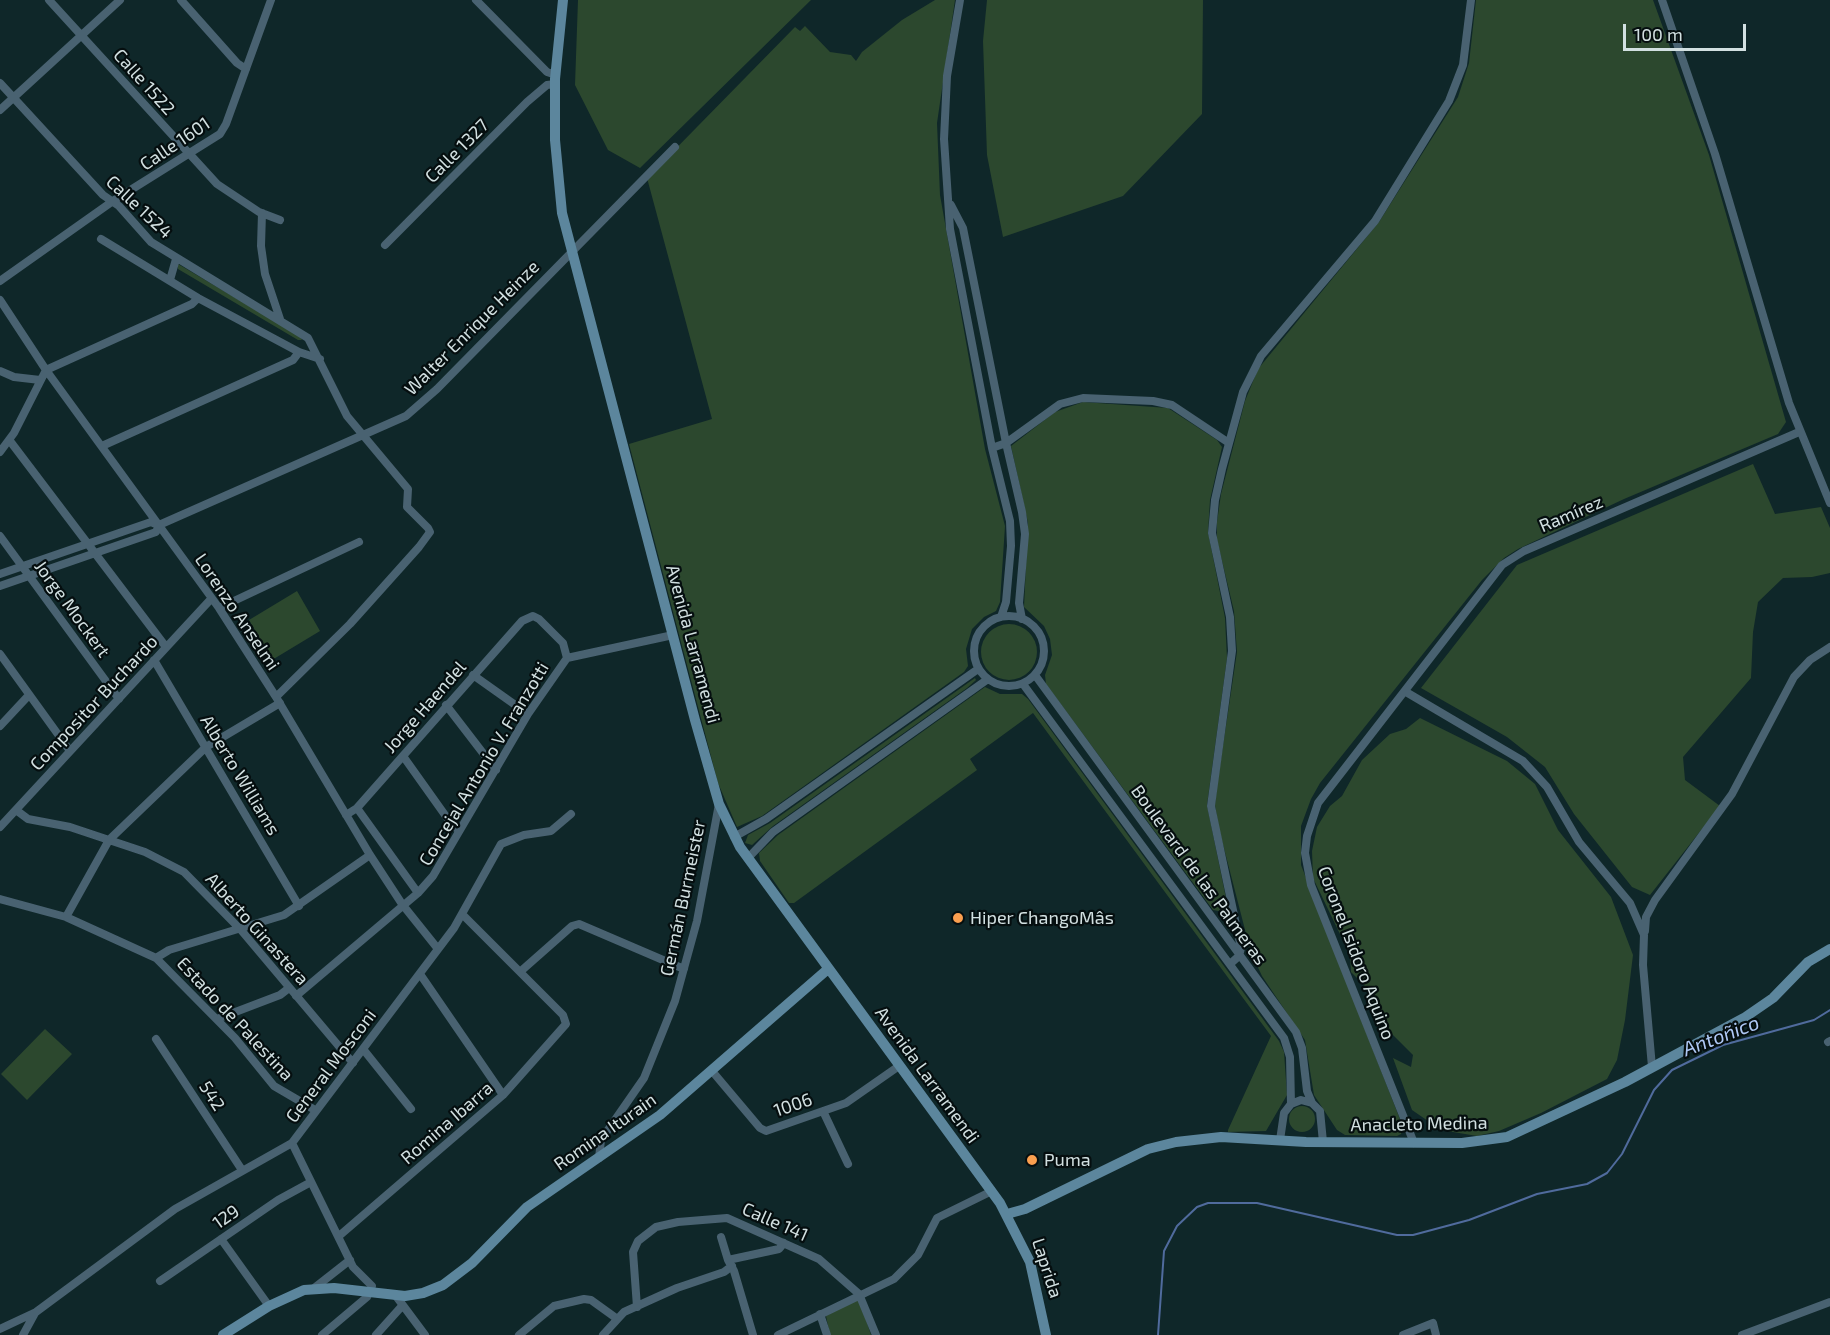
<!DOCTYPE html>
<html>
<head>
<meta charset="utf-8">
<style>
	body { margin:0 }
	#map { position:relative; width:1830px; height:1335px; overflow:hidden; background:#0f2729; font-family:"Exo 2",sans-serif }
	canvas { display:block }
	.scale { position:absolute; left:1623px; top:24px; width:123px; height:27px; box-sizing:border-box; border:3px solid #d2e0e1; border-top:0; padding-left:8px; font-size:18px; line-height:21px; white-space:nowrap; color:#d2e0e1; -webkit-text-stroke:4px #050e0f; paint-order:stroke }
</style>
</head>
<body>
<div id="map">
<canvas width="1830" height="1335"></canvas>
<div class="scale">100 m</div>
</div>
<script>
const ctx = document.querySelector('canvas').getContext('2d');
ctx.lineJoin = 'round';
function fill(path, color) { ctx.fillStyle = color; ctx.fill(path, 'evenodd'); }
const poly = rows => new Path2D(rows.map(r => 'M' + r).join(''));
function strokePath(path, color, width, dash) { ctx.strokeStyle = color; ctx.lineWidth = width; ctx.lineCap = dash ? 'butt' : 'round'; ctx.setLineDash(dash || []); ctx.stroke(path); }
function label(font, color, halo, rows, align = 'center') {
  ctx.font = font + ' "Exo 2",sans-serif'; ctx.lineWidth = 4.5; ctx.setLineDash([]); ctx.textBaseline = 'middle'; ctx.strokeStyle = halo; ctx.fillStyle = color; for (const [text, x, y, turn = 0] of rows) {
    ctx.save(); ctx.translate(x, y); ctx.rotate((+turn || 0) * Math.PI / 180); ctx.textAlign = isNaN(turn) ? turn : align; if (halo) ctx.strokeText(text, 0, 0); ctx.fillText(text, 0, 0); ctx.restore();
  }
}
fill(poly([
	[578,0,811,0,640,168,608,150,575,85],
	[935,0,955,0,937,123,940,195,985,449,1005,526,1000,602,996,611,984,617,972,629,966,649,968,666,964,672,762,816,737,827,718,783,629,444,712,419,647,178,795,27,800,31,805,26,830,52,851,55,856,61,862,52,902,20],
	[987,0,1203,0,1202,114,1123,196,1003,237,987,155,983,41],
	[1476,0,1653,0,1709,155,1786,422,1778,434,1624,499,1518,549,1504,558,1482,580,1320,783,1311,799,1301,826,1301,865,1403,1127,1401,1134,1397,1136,1345,1135,1337,1130,1314,1095,1305,1040,1262,976,1251,953,1219,829,1215,805,1217,786,1237,652,1234,611,1217,540,1217,522,1221,494,1245,401,1258,369,1379,222,1458,97,1469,63],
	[178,264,300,336,302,340,298,340,178,269],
	[1083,402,1168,408,1217,440,1222,447,1210,500,1208,532,1225,618,1227,658,1207,805,1227,903,1224,912,1213,910,1046,684,1045,675,1052,655,1050,639,1044,626,1024,607,1028,523,1011,446,1055,412],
	[1753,464,1775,514,1821,507,1830,528,1830,573,1812,577,1783,578,1758,602,1753,632,1751,678,1683,757,1685,780,1720,806,1650,895,1632,887,1574,814,1545,767,1507,737,1421,688,1517,565],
	[297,591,320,631,272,660,249,620],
	'981 652a28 28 0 1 1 56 0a28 28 0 1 1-56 0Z',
	[975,678,976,680,967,688,773,826,752,845,745,843,748,835,770,823],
	[985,687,1000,694,1022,694,1028,699,1279,1041,1284,1052,1287,1095,1266,1131,1228,1132,1228,1130,1271,1036,1033,713,970,759,977,770,794,903,789,903,760,861,759,853,778,835],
	[1420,718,1507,761,1535,784,1558,830,1611,897,1633,955,1625,1020,1617,1060,1607,1079,1541,1113,1499,1131,1477,1136,1441,1130,1412,1110,1393,1058,1411,1067,1413,1055,1389,1031,1375,1009,1366,987,1351,972,1350,955,1313,878,1312,851,1317,827,1330,806,1342,796,1362,760,1390,734,1406,729],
	[45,1029,72,1054,27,1100,1,1074],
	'1289 1119a13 13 0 1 1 26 0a13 13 0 1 1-26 0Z',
	[854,1299,860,1302,871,1335,830,1335,826,1316]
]), '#2c482e');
strokePath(poly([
	[1158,1335,1164,1251,1177,1226,1197,1207,1208,1203,1257,1203,1397,1235,1413,1235,1469,1220,1537,1194,1587,1184,1607,1173,1622,1154,1654,1090,1672,1070,1723,1045,1814,1020,1830,1010]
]), '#506b9d', 2);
strokePath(poly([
	[49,0,217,184,259,212,280,220],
	[181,0,237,63,246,69],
	[476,0,547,72,556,75],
	[960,0,947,76,944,139,950,229,992,448,1010,521,1011,546,1006,602,1001,617],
	[1662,0,1715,154,1789,403,1830,503],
	[0,83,103,195,119,206,151,242,308,338,347,416,408,489,407,507,428,528,430,532,419,547,350,624,276,697],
	[0,110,120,0],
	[951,205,963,228,1006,443,1022,512,1025,534,1019,603,1022,619],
	[262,213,261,246,265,274,280,319],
	[101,239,198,298,299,352,320,359],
	[385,245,527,102,547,85,555,84],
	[170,280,176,259],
	[0,281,113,201,220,134,226,124,271,0],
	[0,300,46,370,219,608,276,697,370,855,402,904,438,949],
	[0,371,14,377,40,380],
	[10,441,166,647],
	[102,446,293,360,299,352],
	[992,448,1006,443,1060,404,1083,398,1153,401,1172,405,1229,443],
	[0,452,14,433,46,370,192,304,198,298],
	[159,525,406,416,437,389,675,147],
	[0,536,119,699],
	[0,574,151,522,158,525],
	[0,586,156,532,159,525],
	[219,608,359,542],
	'974 651a35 35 0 1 1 70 0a35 35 0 1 1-70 0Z',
	[0,654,70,751],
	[567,658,673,635],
	[154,660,299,906],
	[473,675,528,714],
	[1035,675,1296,1032,1302,1048,1307,1091,1312,1103],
	[1023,684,1284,1038,1290,1057,1291,1104],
	[1406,692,1523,761,1547,787,1579,842,1630,903,1644,935,1643,965,1652,1067],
	[446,705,496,770],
	[0,726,29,695],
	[403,756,450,822,459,831],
	[357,808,418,893],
	[16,810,28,819,70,827,145,852,184,872,241,930,353,1063],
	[0,827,211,599],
	[734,837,766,819,978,669],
	[748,858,773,832,988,679],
	[0,899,66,917,156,958,235,1038,274,1086,315,1110],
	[66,917,109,840,206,747,280,703],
	[1645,931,1646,917,1655,900,1732,794,1794,677,1810,660,1830,647],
	[156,958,169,950,284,915,370,855],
	[1230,964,1239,956,1241,948,1211,806,1232,651,1230,617,1212,533,1215,500,1222,469,1243,392,1261,356,1375,221,1449,101,1463,65,1471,0],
	[521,971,572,926,579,924,684,969],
	[420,974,503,1095],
	[296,996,418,893,433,876,528,714,567,658,563,643,539,619,533,616,522,621,357,808,346,815],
	[217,1019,280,995,289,988],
	[156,1039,242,1170],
	[1828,1042,1830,1041],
	[363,1049,411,1109],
	[712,1071,760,1128,766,1131,846,1103,899,1066],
	[823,1111,848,1164],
	[1280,1140,1284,1113,1291,1104,1301,1100,1312,1103,1320,1111,1323,1142],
	[292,1143,353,1267,372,1286,367,1297,322,1335],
	[1414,1143,1311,885,1305,853,1307,836,1318,803,1502,565,1524,551,1799,432],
	[599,1158,601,1140,644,1078,675,1001,697,921,719,804],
	[339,1236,503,1095,566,1024,563,1015,463,915],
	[721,1237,728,1260],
	[221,1239,269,1306],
	[160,1281,278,1200,311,1182],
	[313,1289,350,1260],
	[396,1296,425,1335],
	[637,1307,633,1252,638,1241,656,1227,678,1222,727,1218,819,1259,859,1294,876,1335],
	[820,1314,827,1335],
	[0,1329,36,1312,175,1209,292,1143,454,928,501,844,524,835,551,831,571,814],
	[23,1335,35,1313],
	[376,1335,402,1306],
	[519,1335,554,1306,584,1299,591,1300,616,1318],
	[603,1335,624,1312,677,1288,724,1272,732,1266],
	[753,1335,734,1271,728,1260,779,1249,784,1243],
	[778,1335,894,1279,918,1255,937,1218,992,1191],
	[1403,1335,1433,1323,1436,1335],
	[1742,1335,1830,1302]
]), '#496271', 8);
strokePath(poly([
	[563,0,555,79,555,140,562,213,695,720,719,804,740,847,1000,1203,1030,1262,1046,1335],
	[1007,1214,1025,1209,1148,1149,1176,1142,1221,1137,1306,1142,1462,1143,1507,1137,1625,1082,1744,1018,1773,998,1808,962,1830,949],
	[223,1335,269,1306,304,1290,334,1288,405,1296,423,1293,443,1285,472,1263,527,1207,660,1115,828,969]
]), '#5c869d', 10);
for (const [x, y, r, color] of [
	[958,918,6,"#fa9f4f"],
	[1032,1160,6,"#fa9f4f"]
]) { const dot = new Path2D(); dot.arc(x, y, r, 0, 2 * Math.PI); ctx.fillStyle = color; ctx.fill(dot); strokePath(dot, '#050e0f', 2); }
label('18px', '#d2e0e1', '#050e0f', [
	["Calle 1522",144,82,48],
	["Calle 1601",175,144,-34],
	["Calle 1327",457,151,-45],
	["Calle 1524",139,207,43],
	["Walter Enrique Heinze",472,328,-45],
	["Ramírez",1571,514,-23],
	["Jorge Mockert",72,609,54],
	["Lorenzo Anselmi",237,612,56],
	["Avenida Larramendi",693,644,75],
	["Compositor Buchardo",94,703,-47],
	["Jorge Haendel",425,707,-49],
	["Concejal Antonio V. Franzotti",484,764,-59],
	["Alberto Williams",240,775,59],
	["Boulevard de las Palmeras",1199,875,54],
	["Germán Burmeister",683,898,-78],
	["Alberto Ginastera",257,929,48],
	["Coronel Isidoro Aquino",1356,953,69],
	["Estado de Palestina",235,1019,47],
	["General Mosconi",331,1066,-53],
	["Avenida Larramendi",927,1075,54],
	["542",212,1096,57],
	["1006",793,1105,-19],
	["Romina Ibarra",447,1123,-41],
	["Anacleto Medina",1419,1124,-1],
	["Romina Iturain",605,1132,-35],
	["129",226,1217,-35],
	["Calle 141",775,1222,24],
	["Laprida",1047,1268,72]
]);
label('18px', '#d2e0e1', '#050e0f', [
	["Hiper ChangoMâs",970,918],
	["Puma",1044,1160]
], 'left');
label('italic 20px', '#afc8f5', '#050e0f', [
	["Antoñico",1721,1036,-21]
]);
</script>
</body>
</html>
